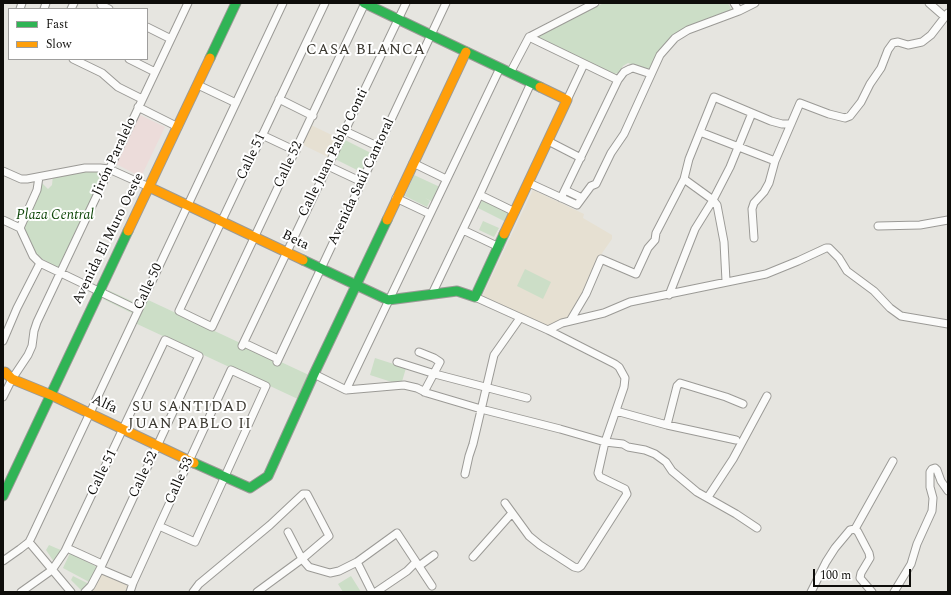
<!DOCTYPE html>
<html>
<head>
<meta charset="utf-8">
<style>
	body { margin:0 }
	#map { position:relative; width:951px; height:595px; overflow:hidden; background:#e6e5e0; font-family:Spectral,serif }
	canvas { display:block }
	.frame { position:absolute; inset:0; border:4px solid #0e0d0a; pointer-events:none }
	.legend { position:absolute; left:8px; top:8px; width:140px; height:52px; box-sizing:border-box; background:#fff; border:1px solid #9f9e9d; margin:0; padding:5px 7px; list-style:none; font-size:12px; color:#0e0d0a }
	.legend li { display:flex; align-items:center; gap:8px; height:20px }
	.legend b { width:20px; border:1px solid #9f9e9d }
	.scale { position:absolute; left:813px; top:569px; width:98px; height:18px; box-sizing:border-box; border:2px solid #0e0d0a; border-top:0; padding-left:5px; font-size:12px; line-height:14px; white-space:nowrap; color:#0e0d0a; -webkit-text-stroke:3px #fff; paint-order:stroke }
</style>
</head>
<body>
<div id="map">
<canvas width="951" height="595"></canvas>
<div class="frame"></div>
<ul class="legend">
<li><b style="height:5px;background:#30b455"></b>Fast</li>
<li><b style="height:5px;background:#ff9f0a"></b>Slow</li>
</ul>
<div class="scale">100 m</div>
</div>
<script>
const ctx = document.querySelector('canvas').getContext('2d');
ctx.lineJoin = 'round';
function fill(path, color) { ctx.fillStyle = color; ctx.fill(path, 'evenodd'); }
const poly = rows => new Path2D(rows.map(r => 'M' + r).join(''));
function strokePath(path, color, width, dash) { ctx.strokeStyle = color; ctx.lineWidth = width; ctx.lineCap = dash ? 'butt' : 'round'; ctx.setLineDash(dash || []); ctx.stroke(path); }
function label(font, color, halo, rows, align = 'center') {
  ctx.font = font + ' Spectral,serif'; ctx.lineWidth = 4; ctx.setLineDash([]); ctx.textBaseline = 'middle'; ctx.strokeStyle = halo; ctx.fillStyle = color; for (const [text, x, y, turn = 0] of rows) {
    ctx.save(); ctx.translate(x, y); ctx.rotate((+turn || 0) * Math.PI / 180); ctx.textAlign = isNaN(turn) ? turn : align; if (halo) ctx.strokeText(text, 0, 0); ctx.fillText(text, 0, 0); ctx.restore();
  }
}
fill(poly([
	[140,115,165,127,141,177,116,164]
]), '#ecdcda');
fill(poly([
	[311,125,340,139,330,158,301,144],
	[533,190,584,214,583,218,612,235,612,239,600,256,584,291,569,317,550,328,482,297],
	[100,571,129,584,126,592,86,592]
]), '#e6e0d2');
fill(poly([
	[604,3,728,3,732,10,700,22,660,51,650,68,647,69,628,63,623,66,619,73,614,74,537,37,536,34],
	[345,140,371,153,361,172,335,159],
	[93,171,104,172,58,268,37,256,31,246,23,225,41,182,48,189,52,185,53,175],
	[414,175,440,187,433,202,425,198,430,201,427,207,405,196],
	[483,199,511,212,506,222,478,208],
	[483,221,499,228,494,237,479,230],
	[525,269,551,282,543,299,517,286],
	[108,290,142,306,146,299,311,376,300,400,135,323,138,316,103,299],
	[375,358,406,368,401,385,370,375],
	[49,545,63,551,54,562,46,550],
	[70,553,99,568,91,583,63,568],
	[73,576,91,585,83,592,71,580],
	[351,576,361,592,343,592,338,584]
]), '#ccdec7');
const street = poly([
	[325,3,179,311,212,327,365,3],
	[734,3,739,11],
	[929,3,945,17],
	[101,5,109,9],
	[20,9,22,3],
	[44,9,46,3],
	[71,9,74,3],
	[147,27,171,39],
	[529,37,618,80],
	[73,59,102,73,118,87,142,99],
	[129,59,155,72],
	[510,73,529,37,595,3],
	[198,85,236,103],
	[279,99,313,116],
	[567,100,584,64],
	[138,107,178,127],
	[345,131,379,147],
	[700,132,775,161],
	[262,135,296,151],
	[548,141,581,158],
	[413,163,446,179],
	[328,166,362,182],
	[3,171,21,179,27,179,85,168,100,168,109,169,149,187],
	[684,179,713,200,717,205,724,242,726,281],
	[529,183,577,205,591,186,596,184,611,153,624,134,660,55,675,38,688,30,739,11,755,3],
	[565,190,582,198],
	[480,195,515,212],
	[396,198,430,214],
	[561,198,618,80,624,72,630,69,633,68,651,74],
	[3,220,20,228,33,256,40,263,138,310],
	[878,226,920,225,948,220],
	[20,228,37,190,39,177],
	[463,230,499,247],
	[754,238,752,209,754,203,764,192,769,183,775,161,800,103,829,114,845,118,850,116,861,102,870,84,881,68,888,50,893,43,898,42,908,45,922,42,931,35,948,13],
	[432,294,479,196,531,83],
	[669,295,695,229,713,200,730,167,752,113],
	[475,297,548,330,615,364,619,367,625,378,624,387,605,442,598,473,600,477,625,489,627,494,581,566,578,568,574,567,540,545,529,536,505,503],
	[570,321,586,294,601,259,636,274,648,248,655,240,656,233,684,179,689,159,714,97,771,121,782,124,791,124],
	[548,330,562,323,604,313,630,302,766,274,798,261,826,248,829,248,839,258,847,271,874,291,890,308,901,316,948,324],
	[3,341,17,308,40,263],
	[244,343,278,359],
	[242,346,406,3],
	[419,352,434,358,440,362,424,392],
	[277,362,446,3],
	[397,362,435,374,527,398],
	[314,374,346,390,404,385,417,388,427,393,481,409,560,429,605,442,623,444,628,447,645,450,655,454,666,462,672,471,697,492,736,514,757,528],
	[346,390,500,68],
	[3,397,12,379,28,355,32,346,34,331,37,322,188,3],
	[616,411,667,425,736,440],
	[667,425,677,386,680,383,726,397,743,404],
	[465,474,469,456,473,444,494,355,520,318],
	[708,497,733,459,767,396],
	[855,529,893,461],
	[288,532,302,559,309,567,330,573,339,571,357,562,397,533,432,586],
	[29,542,71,592],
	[67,548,102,564],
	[473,557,512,513],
	[3,561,20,549,29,542,32,536,283,3],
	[357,562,372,592],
	[419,566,434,555],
	[100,569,133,583],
	[21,592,52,570,65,551,165,340,199,356,100,569,91,586,85,592],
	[130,592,133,583,159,526,231,370,266,386,195,542,159,526],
	[193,592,199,584,270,525,303,494,307,494,329,536,302,559,257,592],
	[376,592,407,571,416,562],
	[811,592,826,562,835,548,850,530,855,529,858,532,869,553,870,558,861,573,860,578,872,592],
	[894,592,911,564,917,544,932,511,933,498,930,487,930,472,932,469,935,468,937,470,941,481,948,491]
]);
const fast = poly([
	[364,3,540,87],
	[210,58,236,3],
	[303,260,388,300,457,291,475,297,504,234],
	[194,463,250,488,268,476,314,374,387,220],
	[3,496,128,231]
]);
const slow = poly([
	[149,187,303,260],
	[387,220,466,52],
	[128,231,210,58],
	[504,234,567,100,540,87],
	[3,374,5,372,12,379,51,395,194,463]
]);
strokePath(street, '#9b9a96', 9);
strokePath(fast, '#9b9a96', 11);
strokePath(slow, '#9b9a96', 11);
strokePath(street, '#fbfbfa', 7);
strokePath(fast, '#30b455', 9);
strokePath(slow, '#ff9f0a', 9);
label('14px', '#0e0d0a', '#fff', [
	["Calle Juan Pablo Conti",334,153,-64],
	["Jirón Paralelo",115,157,-65],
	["Calle 51",252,157,-65],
	["Calle 52",289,165,-65],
	["Avenida Saúl Cantoral",362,182,-65],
	["Avenida El Muro Oeste",109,239,-64],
	["Beta",295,241,26],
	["Calle 50",149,287,-65],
	["Alfa",104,405,25],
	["Calle 51",103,473,-64],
	["Calle 52",144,475,-65],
	["Calle 53",180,481,-66]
]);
label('italic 14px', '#11480b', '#fff', [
	["Plaza Central",55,216]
]);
ctx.letterSpacing = '1px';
label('15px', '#3b3830', '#fff', [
	["CASA BLANCA",366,51],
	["SU SANTIDAD",190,408],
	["JUAN PABLO II",190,425]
]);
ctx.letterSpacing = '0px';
</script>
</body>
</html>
